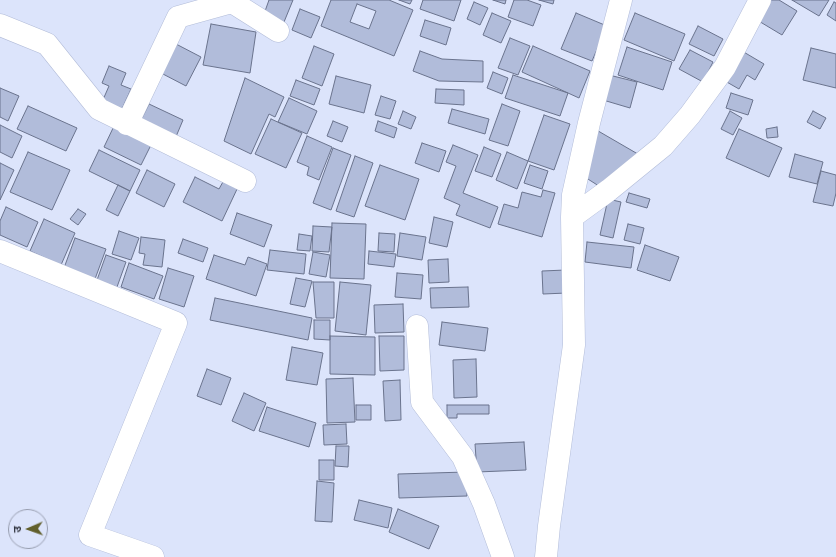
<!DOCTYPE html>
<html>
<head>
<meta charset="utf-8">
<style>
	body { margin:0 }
	#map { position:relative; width:836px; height:557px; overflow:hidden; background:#dce4fb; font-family:Lato,"Noto Sans Devanagari",sans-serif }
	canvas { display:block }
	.north { position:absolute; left:8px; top:509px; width:40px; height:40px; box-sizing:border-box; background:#dce4fb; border:1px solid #979daf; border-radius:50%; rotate:268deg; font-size:11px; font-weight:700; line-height:16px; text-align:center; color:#2f333e }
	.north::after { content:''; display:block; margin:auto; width:14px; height:18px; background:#615f2c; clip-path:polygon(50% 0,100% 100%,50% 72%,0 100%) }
</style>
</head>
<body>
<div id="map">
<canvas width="836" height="557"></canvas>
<div class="north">उ</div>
</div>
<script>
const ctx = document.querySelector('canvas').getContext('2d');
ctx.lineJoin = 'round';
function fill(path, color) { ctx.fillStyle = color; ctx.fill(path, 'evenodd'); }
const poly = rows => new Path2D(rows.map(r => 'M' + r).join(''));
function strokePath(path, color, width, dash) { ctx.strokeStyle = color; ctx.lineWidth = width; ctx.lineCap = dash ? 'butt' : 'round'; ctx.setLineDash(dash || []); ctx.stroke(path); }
const building = poly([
	[269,0,293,0,284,22,264,14,269,0],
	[331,0,389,0,413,10,394,56,321,26,331,0],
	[357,4,376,11,369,29,350,22,357,4],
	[399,0,412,0,410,4,399,0],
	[423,0,461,0,454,21,420,9,423,0],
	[493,0,506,0,505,4,493,0],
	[514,0,527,0,541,5,533,26,508,17,514,0],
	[539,0,554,0,553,4,539,0],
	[769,0,779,0,797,11,782,35,757,20,769,0],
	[792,0,829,0,819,16,792,0],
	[474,2,488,8,480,25,467,19,474,2],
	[834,2,836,3,836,21,827,15,834,2],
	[300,9,320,17,311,38,292,30,300,9],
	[492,13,511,21,501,43,483,35,492,13],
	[576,13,607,26,592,61,561,49,576,13],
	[635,13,685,34,674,61,624,40,635,13],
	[425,20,451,28,446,45,420,36,425,20],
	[211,24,256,32,250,73,203,65,211,24],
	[698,26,723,39,714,56,689,44,698,26],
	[510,38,530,46,518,75,498,68,510,38],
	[176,44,201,57,186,86,161,73,176,44],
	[314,46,334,54,322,86,302,78,314,46],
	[533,46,590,71,579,98,522,72,533,46],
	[627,47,672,62,663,90,618,75,627,47],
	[811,48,836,54,836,88,803,80,811,48],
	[690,50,713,62,703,82,679,69,690,50],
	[420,51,442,59,483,61,483,82,439,81,413,71,420,51],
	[742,51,764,64,755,80,747,75,739,89,725,81,742,51],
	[109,66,126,73,121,85,131,89,121,111,102,102,109,86,102,83,109,66],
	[493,72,508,78,502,94,487,88,493,72],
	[513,75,568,93,560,116,505,98,513,75],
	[609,75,637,82,630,108,603,100,609,75],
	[336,76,371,85,364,113,329,104,336,76],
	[245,78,284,97,275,117,269,114,251,154,224,141,245,78],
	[296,80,320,89,314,105,290,96,296,80],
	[0,88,19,96,8,121,0,117,0,88],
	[436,89,464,90,464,105,435,103,436,89],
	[731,93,753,100,748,115,726,108,731,93],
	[381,96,396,101,390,119,375,115,381,96],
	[289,98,317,111,307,134,278,122,289,98],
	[149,104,183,120,175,139,140,122,149,104],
	[502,104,520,111,508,146,489,140,502,104],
	[28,106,77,128,66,151,17,129,28,106],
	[452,109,489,119,485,134,448,123,452,109],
	[403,111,416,117,411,129,398,124,403,111],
	[730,111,742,118,733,135,721,129,730,111],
	[813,111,826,118,820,129,807,122,813,111],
	[544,115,570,124,554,170,528,161,544,115],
	[271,119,302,133,286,168,255,154,271,119],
	[333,121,348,127,342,142,327,136,333,121],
	[378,121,397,128,394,138,375,131,378,121],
	[115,124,152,143,141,165,104,147,115,124],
	[0,125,22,136,12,158,0,152,0,125],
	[777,127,778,137,767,138,766,129,777,127],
	[593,128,643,157,602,188,580,174,593,128],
	[739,129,782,148,769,177,726,158,739,129],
	[307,136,332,147,319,180,307,175,309,167,297,162,307,136],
	[422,143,446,151,439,172,415,163,422,143],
	[453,145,478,155,463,193,498,207,490,228,456,215,460,205,444,198,456,166,446,162,453,145],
	[484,147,501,154,492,177,475,171,484,147],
	[333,148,351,155,331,210,313,203,333,148],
	[99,150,140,170,130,191,89,171,99,150],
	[28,152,70,170,52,210,10,192,28,152],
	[507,152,528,161,517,189,496,180,507,152],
	[795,154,823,162,817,184,789,177,795,154],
	[355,156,373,163,354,217,336,211,355,156],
	[0,163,14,170,0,200,0,163],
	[380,165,419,179,405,220,365,206,380,165],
	[530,165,548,171,542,189,524,183,530,165],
	[147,170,175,184,164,207,136,193,147,170],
	[821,171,836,175,836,193,833,206,813,202,821,171],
	[195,177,219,189,224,180,238,187,222,221,183,202,195,177],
	[118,185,130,191,118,216,106,210,118,185],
	[543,190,555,193,542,237,498,224,504,204,518,208,522,192,541,197,543,190],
	[629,193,650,199,647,208,626,202,629,193],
	[608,199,621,202,613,238,600,235,608,199],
	[6,207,38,222,27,247,0,235,0,221,6,207],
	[78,209,86,214,78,225,70,219,78,209],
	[237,213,272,225,264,247,230,234,237,213],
	[434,217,453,222,447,247,429,243,434,217],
	[44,219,75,233,61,265,30,251,44,219],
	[332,223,366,224,364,279,330,278,332,223],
	[628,224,644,228,640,244,624,240,628,224],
	[313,226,332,227,329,252,312,251,313,226],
	[119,231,139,238,131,260,112,254,119,231],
	[379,233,395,234,394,252,378,251,379,233],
	[400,233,426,237,422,260,397,256,400,233],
	[299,234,312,236,310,251,297,250,299,234],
	[141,237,165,240,162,267,143,265,145,254,139,253,141,237],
	[75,238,106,249,95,279,64,268,75,238],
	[183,239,208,248,203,262,178,253,183,239],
	[587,242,634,247,631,268,585,262,587,242],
	[645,245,679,257,670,281,637,270,645,245],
	[270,250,306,254,304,274,267,270,270,250],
	[369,251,396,254,394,267,368,264,369,251],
	[313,252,330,255,326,277,309,274,313,252],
	[106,255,126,262,117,287,97,280,106,255],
	[214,255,245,265,248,257,267,264,256,296,206,279,214,255],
	[448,259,449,282,429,283,428,260,448,259],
	[129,263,163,276,154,299,121,287,129,263],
	[168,268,194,276,184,307,159,299,168,268],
	[566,270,567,293,543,294,542,271,566,270],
	[397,273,423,275,421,299,395,297,397,273],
	[296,278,312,281,305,307,290,304,296,278],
	[313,282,334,282,334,318,316,318,313,282],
	[340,282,371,285,366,335,335,331,340,282],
	[468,287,469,307,431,308,430,288,468,287],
	[215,298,312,318,308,340,210,320,215,298],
	[403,304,404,332,375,333,374,305,403,304],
	[314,320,330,320,330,340,314,339,314,320],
	[442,322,488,328,485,351,439,345,442,322],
	[330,336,375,337,375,375,330,374,330,336],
	[379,336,404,336,404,370,380,371,379,336],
	[292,347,323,353,317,385,286,380,292,347],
	[476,359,477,397,454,398,453,360,476,359],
	[207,369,231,378,221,405,197,396,207,369],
	[353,378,355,422,327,423,326,379,353,378],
	[400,380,401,420,385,421,383,381,400,380],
	[244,393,266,403,254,431,232,421,244,393],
	[356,405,371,405,371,420,356,420,356,405],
	[447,405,489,405,489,414,457,414,457,418,447,418,447,405],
	[267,407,316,423,309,447,259,431,267,407],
	[346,424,347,444,324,445,323,425,346,424],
	[524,442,526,470,477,472,475,444,524,442],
	[336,446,349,446,348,467,335,466,336,446],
	[319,460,334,460,334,480,319,480,319,460],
	[466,472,467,496,399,498,398,474,466,472],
	[317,481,334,483,332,522,315,521,317,481],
	[359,500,392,508,388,528,354,520,359,500],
	[398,509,439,526,429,549,389,532,398,509]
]);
fill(building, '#b1bcda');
strokePath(building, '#6a738d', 1);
const street = poly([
	[0,25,47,44,99,109,245,181],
	[127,124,178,17,232,2,278,31],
	[572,217,573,195,589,123,621,0],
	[0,251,176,323,90,535,153,557],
	[417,326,422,402,463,457,484,504,503,557],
	[546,557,549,526,574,345,572,217,609,190,663,146,690,115,725,67,760,0]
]);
strokePath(street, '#b2bcd8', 23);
strokePath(street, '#fff', 22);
</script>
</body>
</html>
